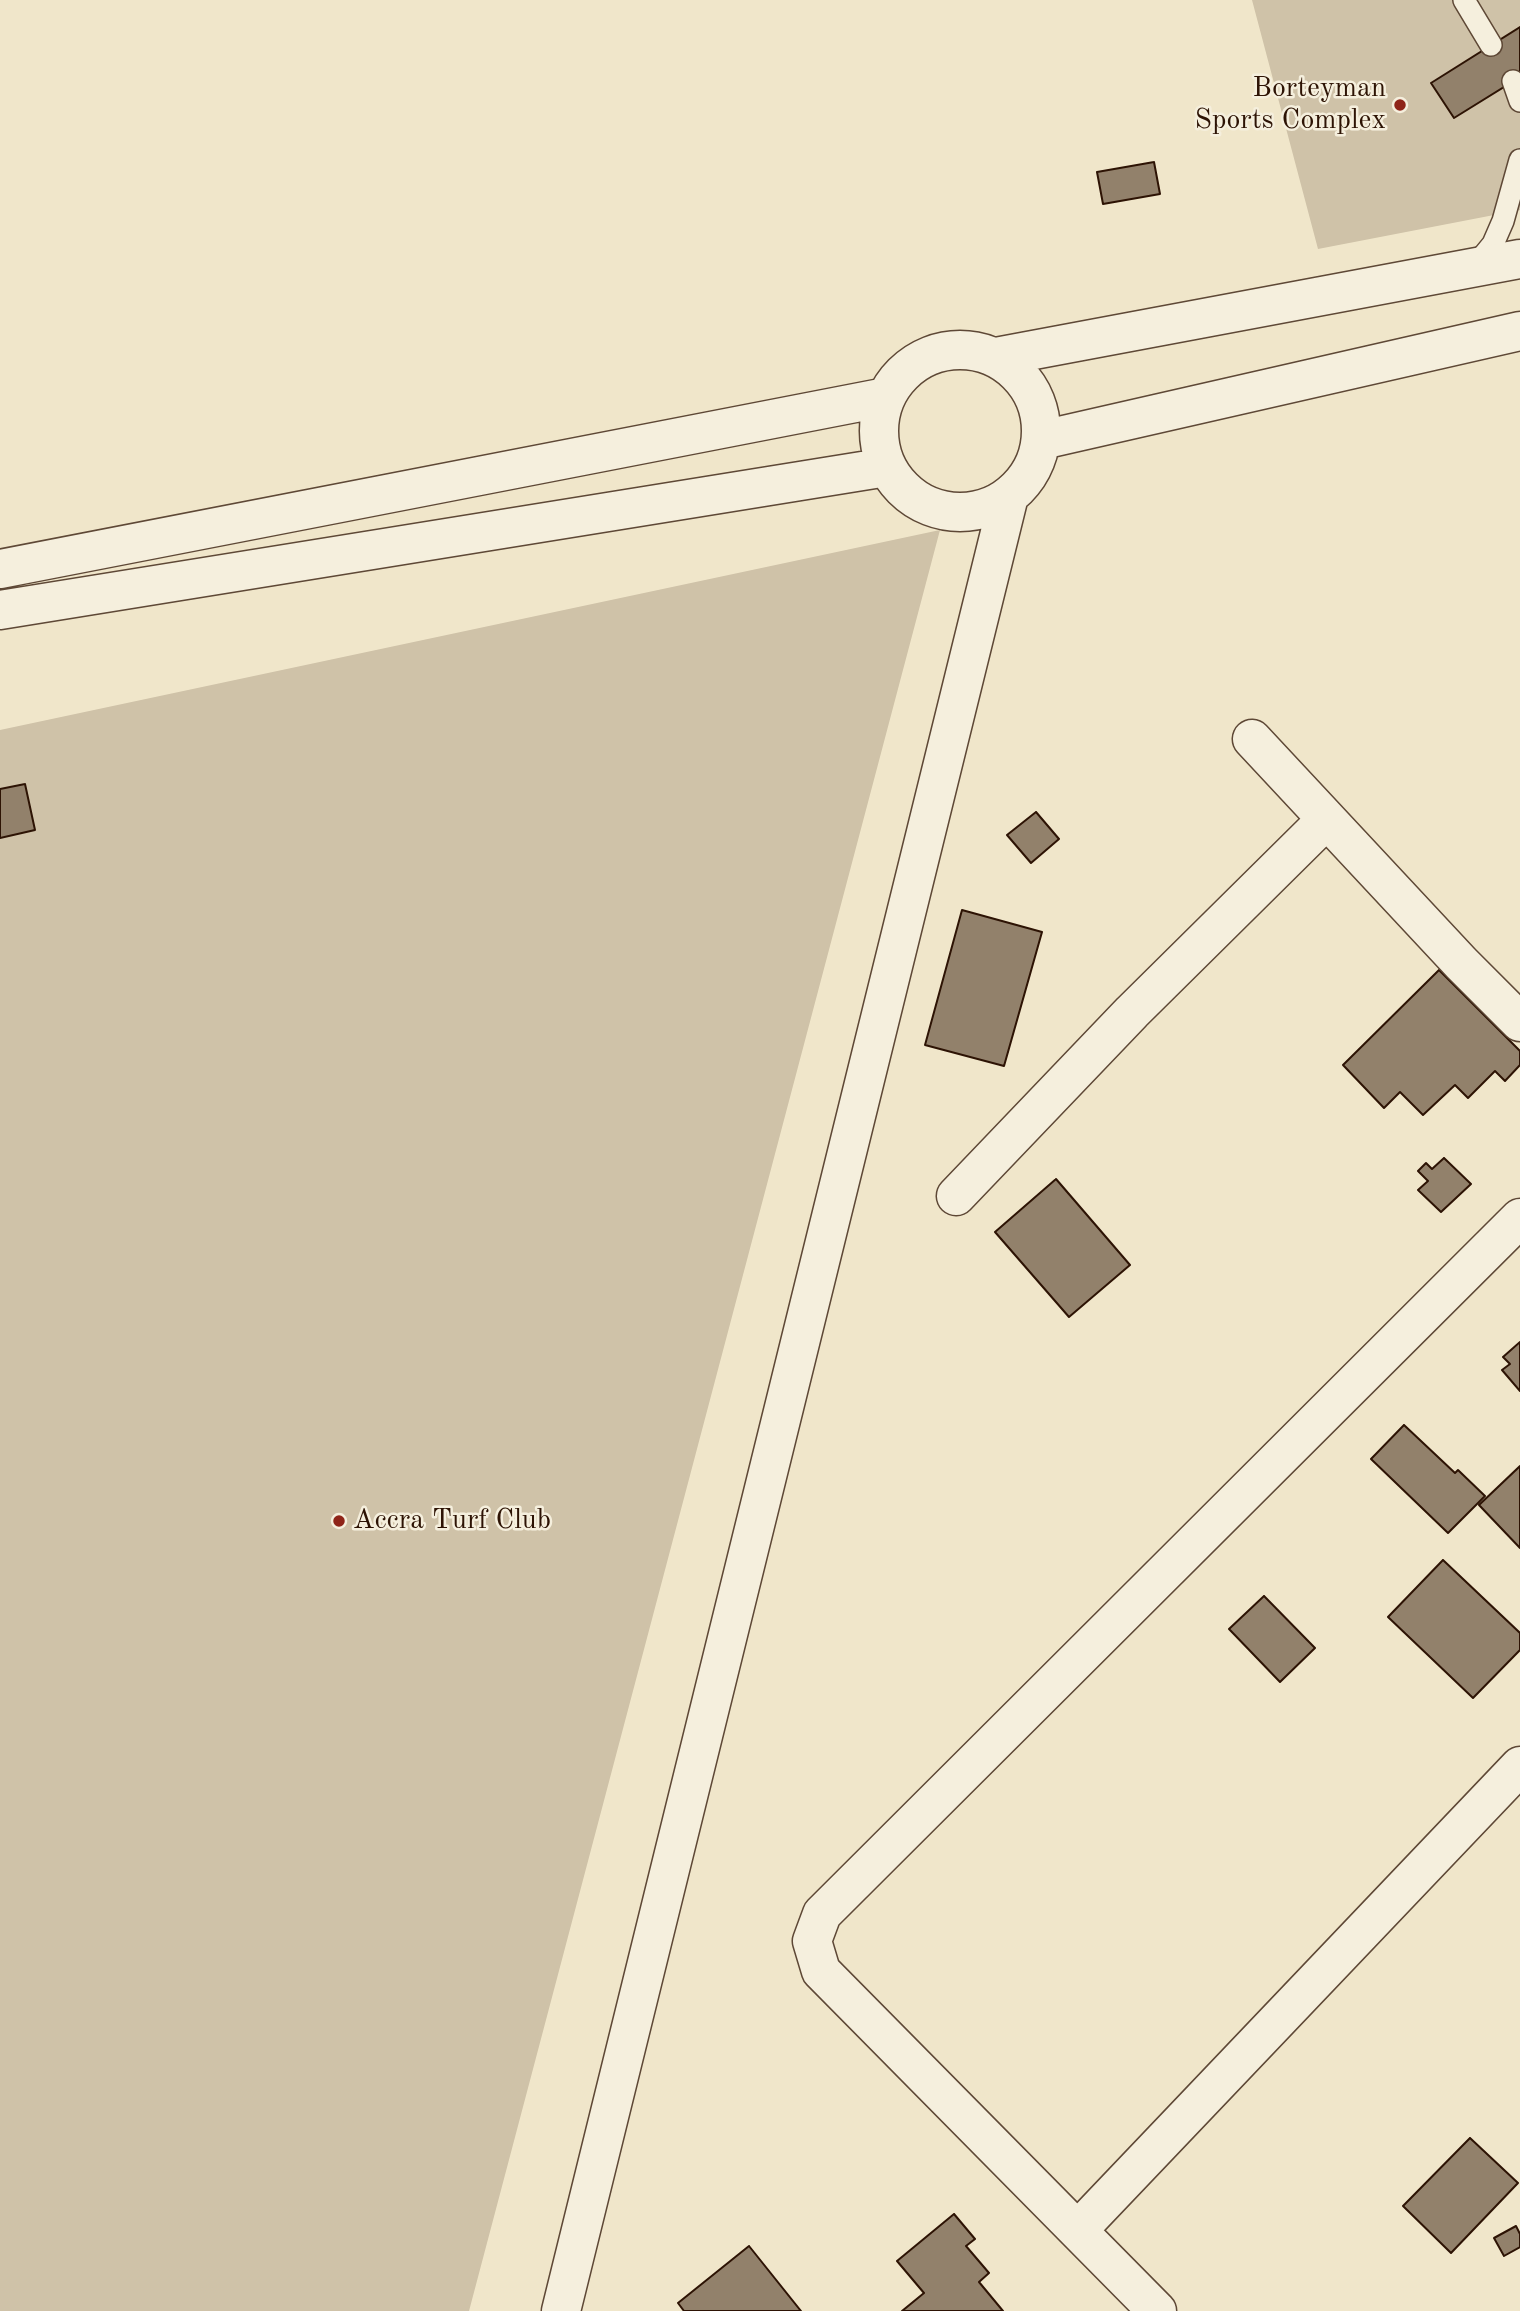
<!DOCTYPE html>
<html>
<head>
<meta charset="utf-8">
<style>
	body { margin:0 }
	canvas { display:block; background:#f0e6ca }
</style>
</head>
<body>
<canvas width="1520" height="2311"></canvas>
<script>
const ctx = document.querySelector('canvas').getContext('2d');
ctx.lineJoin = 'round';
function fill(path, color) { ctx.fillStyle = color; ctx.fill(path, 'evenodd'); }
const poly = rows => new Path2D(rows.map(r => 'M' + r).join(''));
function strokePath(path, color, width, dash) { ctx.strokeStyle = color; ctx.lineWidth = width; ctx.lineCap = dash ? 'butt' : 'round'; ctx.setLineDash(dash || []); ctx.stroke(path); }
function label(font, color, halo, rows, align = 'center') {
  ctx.font = font + ' "Old Standard TT",serif'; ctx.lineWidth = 5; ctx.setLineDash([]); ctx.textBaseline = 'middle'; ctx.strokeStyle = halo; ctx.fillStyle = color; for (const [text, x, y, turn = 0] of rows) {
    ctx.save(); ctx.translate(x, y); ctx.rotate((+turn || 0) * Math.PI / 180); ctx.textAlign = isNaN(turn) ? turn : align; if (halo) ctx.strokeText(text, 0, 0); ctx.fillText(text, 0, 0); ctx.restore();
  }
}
fill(poly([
	[1252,0,1520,0,1520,210,1318,249],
	[940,530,469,2311,0,2311,0,730]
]), '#cfc2a8');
const building = poly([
	[1520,27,1520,77,1454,118,1431,83,1520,27],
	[1154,162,1160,194,1103,204,1097,172,1154,162],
	[25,784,35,830,0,838,0,789,25,784],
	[1036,812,1059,839,1031,863,1007,835,1036,812],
	[962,910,1042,932,1004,1066,925,1045,962,910],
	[1439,970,1520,1051,1520,1065,1505,1081,1495,1071,1468,1098,1455,1085,1423,1115,1400,1092,1384,1108,1343,1065,1439,970],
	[1444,1158,1471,1184,1441,1212,1418,1190,1428,1181,1418,1171,1426,1163,1432,1169,1444,1158],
	[1056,1179,1130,1265,1069,1317,995,1232,1056,1179],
	[1520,1342,1520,1391,1502,1370,1510,1364,1503,1357,1520,1342],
	[1404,1425,1455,1473,1458,1470,1485,1496,1448,1533,1371,1459,1404,1425],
	[1520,1466,1520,1548,1479,1505,1520,1466],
	[1443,1560,1520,1633,1520,1650,1473,1698,1388,1617,1443,1560],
	[1264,1596,1315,1648,1280,1682,1229,1629,1264,1596],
	[1470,2138,1518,2183,1451,2253,1403,2206,1470,2138],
	[954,2214,975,2239,966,2246,989,2273,979,2282,1003,2311,902,2311,924,2293,897,2261,954,2214],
	[1516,2226,1520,2234,1520,2247,1504,2256,1494,2238,1516,2226],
	[749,2246,801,2311,684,2311,678,2303,749,2246]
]);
fill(building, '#92816b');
strokePath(building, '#2d1304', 2);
const lane = poly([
	[1464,0,1491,45],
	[1513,81,1520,101],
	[1475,266,1493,244,1503,221,1520,160]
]);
const street = poly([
	'879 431a81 81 0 1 1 162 0a81 81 0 1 1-162 0Z',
	[996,357,1520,259],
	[1042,440,1520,331],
	[0,569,886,397],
	[0,610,887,467],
	[1252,739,1461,963,1520,1022],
	[956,1196,1132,1012,1326,820],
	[1078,2230,1520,1766],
	[561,2311,1009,496],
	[1157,2311,821,1971,812,1941,822,1914,1520,1218]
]);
strokePath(lane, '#5e4836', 24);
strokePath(street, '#5e4836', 41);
strokePath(lane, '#f5efdd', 21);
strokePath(street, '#f5efdd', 38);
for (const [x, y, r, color] of [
	[1400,105,7,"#8f2418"],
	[339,1521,7,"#8f2418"]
]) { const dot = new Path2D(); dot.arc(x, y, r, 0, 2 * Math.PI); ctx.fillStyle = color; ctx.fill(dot); strokePath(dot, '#f5efdd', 2.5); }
label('28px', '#2d1304', '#f5efdd', [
	["Borteyman",1386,89],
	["Sports Complex",1386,121],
	["Accra Turf Club",353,1521,"left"]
], 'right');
</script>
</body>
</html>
